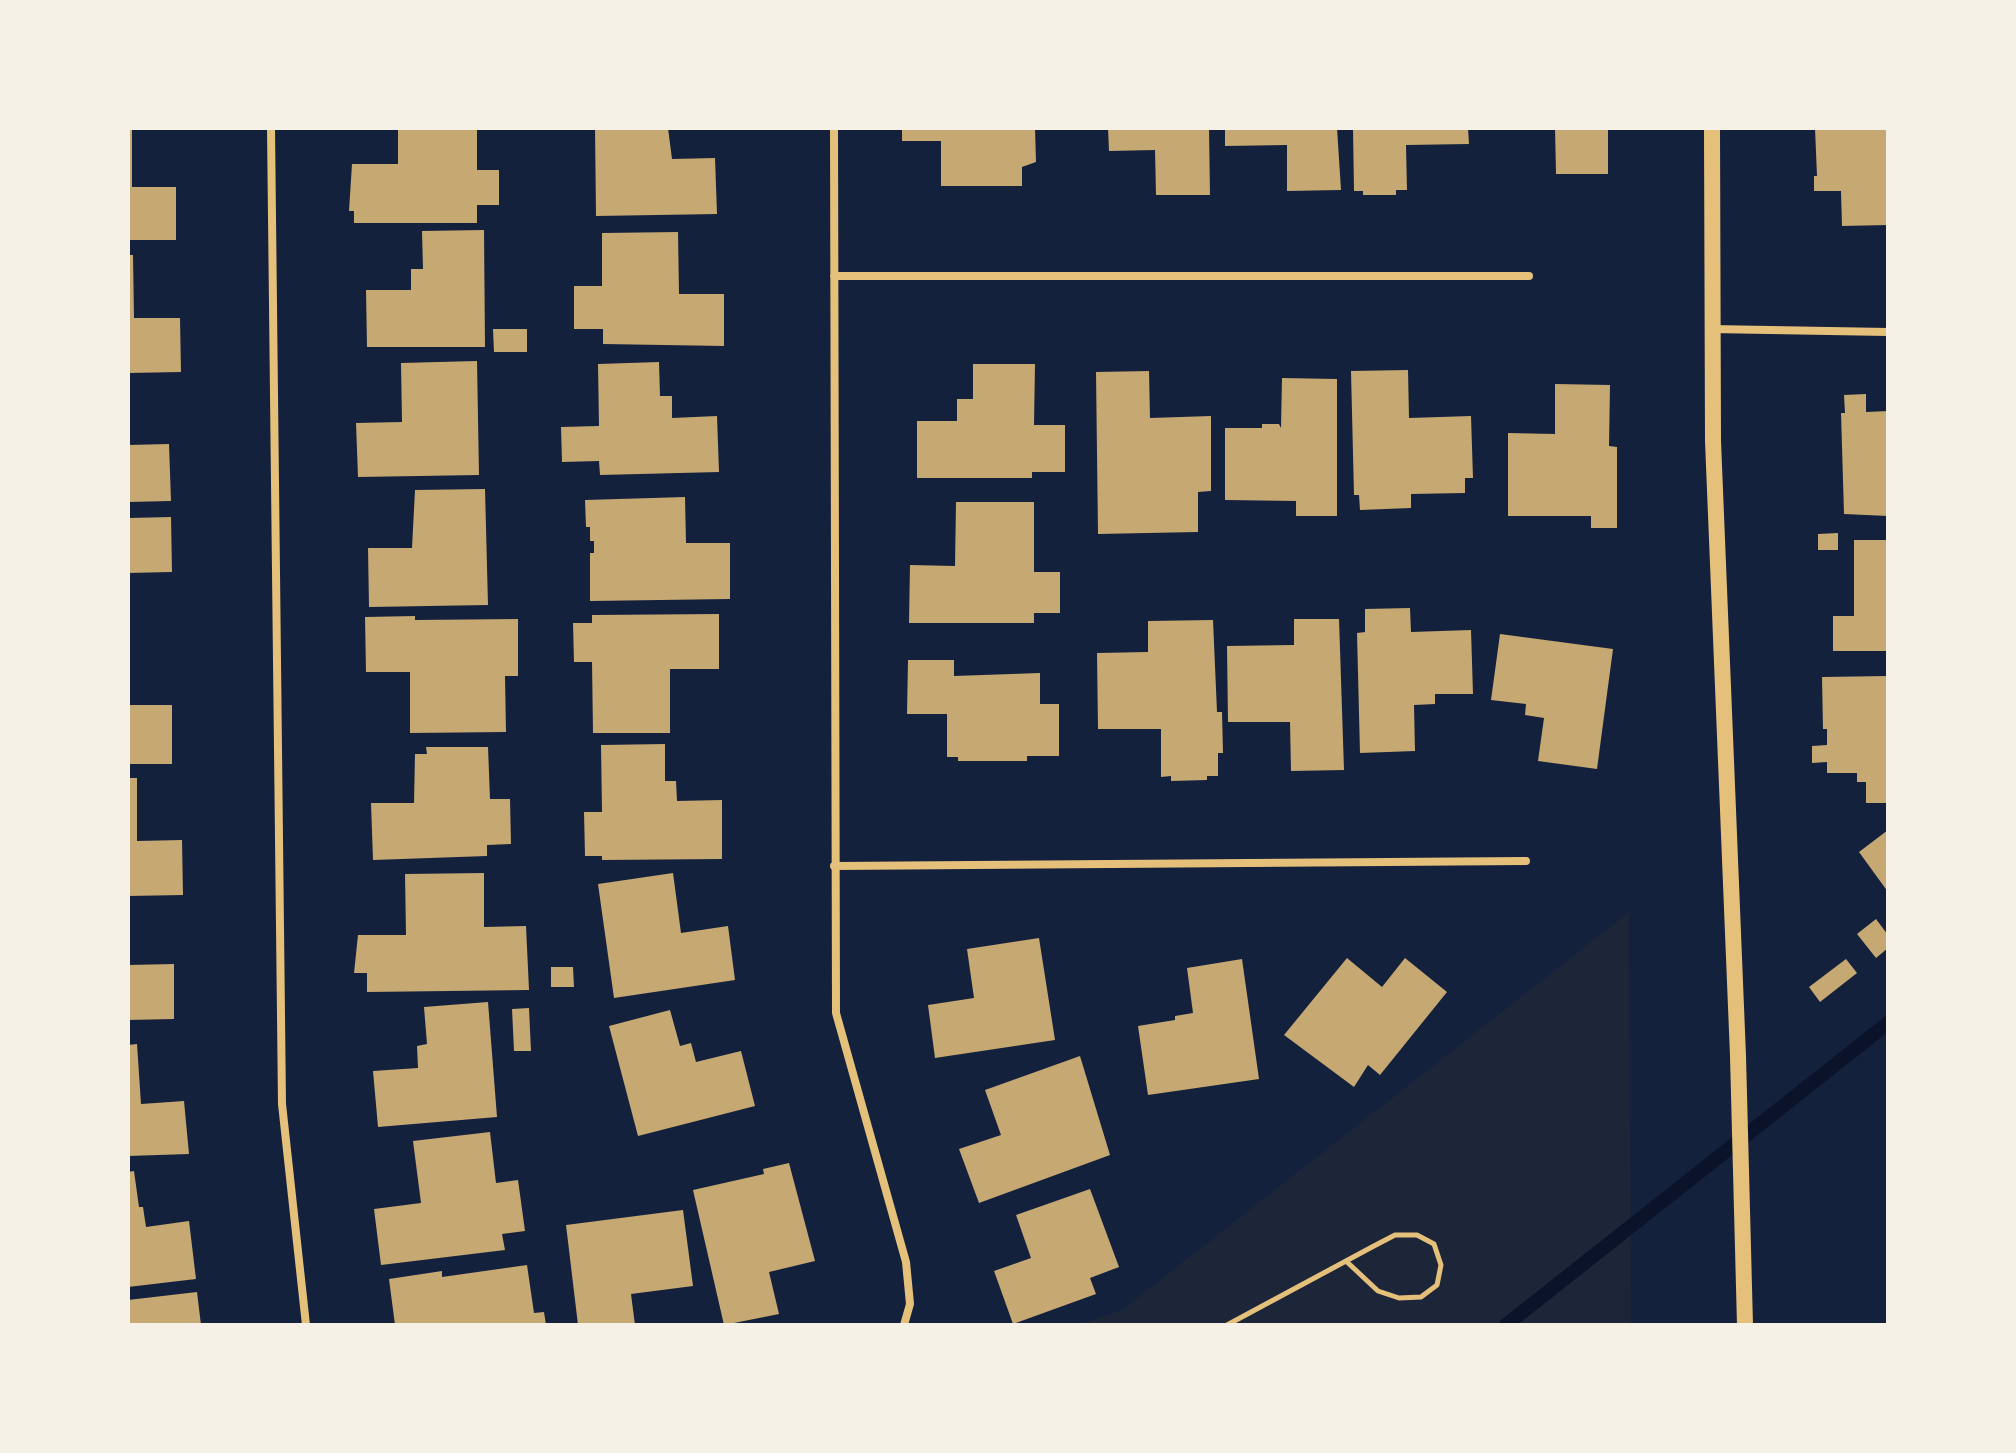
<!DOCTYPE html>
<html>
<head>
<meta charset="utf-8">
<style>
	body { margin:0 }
	#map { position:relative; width:2016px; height:1453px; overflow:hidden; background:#14213d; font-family:Figtree,sans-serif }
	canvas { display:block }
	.frame { position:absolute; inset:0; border:130px solid #f6f1e7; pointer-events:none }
</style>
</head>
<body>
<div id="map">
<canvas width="2016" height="1453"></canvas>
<div class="frame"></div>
</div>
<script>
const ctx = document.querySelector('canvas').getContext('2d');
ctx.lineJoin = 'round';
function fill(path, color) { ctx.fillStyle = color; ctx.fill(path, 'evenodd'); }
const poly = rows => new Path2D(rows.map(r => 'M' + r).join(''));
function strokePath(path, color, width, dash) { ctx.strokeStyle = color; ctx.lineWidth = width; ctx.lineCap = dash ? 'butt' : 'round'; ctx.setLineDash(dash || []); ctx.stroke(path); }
fill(poly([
	[1629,912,1631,1325,1078,1325,1122,1310]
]), '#1d2539');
strokePath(poly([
	[1506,1325,1888,1023]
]), '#0b132b', 14);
fill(poly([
	[128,128,132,128,132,187,176,187,176,240,128,240],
	[398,128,477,128,477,170,499,170,499,205,477,205,477,223,354,223,354,211,349,211,352,164,398,164],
	[595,128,668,128,672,159,715,158,717,214,596,216],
	[902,128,1035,128,1036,162,1022,167,1022,186,941,186,941,141,902,141],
	[1108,128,1209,128,1210,195,1156,195,1155,150,1109,151],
	[1225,128,1337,128,1341,190,1287,191,1287,145,1225,146],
	[1353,128,1468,128,1469,144,1406,145,1407,190,1396,190,1396,195,1363,195,1363,191,1354,191],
	[1555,128,1608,128,1608,174,1556,174],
	[1815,128,1888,128,1888,225,1842,226,1841,191,1814,191,1814,176,1817,176],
	[484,230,485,347,367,347,366,290,411,290,411,269,423,269,422,231],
	[678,232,679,294,724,294,724,346,603,344,603,329,574,329,574,286,602,286,602,233],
	[128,255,133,255,134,318,180,318,181,372,128,373],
	[493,329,527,329,527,352,494,352],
	[477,361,479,475,358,477,356,423,402,422,401,363],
	[659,362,660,396,672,396,672,418,717,416,719,472,600,475,599,461,562,462,561,427,599,426,598,364],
	[973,364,1035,364,1034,425,1065,425,1065,472,1032,472,1032,478,917,478,917,421,957,421,957,399,973,399],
	[1408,370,1409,418,1471,416,1473,478,1465,478,1465,493,1411,494,1411,508,1360,510,1359,495,1354,495,1351,371],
	[1149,371,1150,418,1211,416,1211,491,1198,492,1198,532,1098,534,1096,372],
	[1282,378,1337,379,1337,516,1296,516,1296,501,1225,500,1225,428,1262,428,1262,424,1279,424,1281,428],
	[1555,384,1610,385,1609,446,1617,447,1617,528,1591,528,1591,516,1508,516,1508,433,1555,434],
	[1866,394,1866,412,1888,411,1888,516,1844,514,1841,413,1845,413,1844,395],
	[169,444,171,501,128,502,128,445],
	[485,489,488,605,369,607,368,548,412,548,415,490],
	[685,497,686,543,730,543,730,599,590,601,590,553,594,553,594,541,590,541,590,527,586,527,585,500],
	[956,502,1034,502,1034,572,1060,572,1060,613,1034,613,1034,623,909,623,910,565,955,566],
	[171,517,172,572,128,573,128,518],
	[1838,533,1838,550,1818,550,1818,534],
	[1854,540,1888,540,1888,651,1833,651,1833,616,1854,616],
	[1410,608,1411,632,1471,630,1473,694,1435,694,1435,704,1414,705,1415,751,1360,753,1357,633,1365,632,1365,609],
	[719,614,719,669,670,669,670,733,593,733,592,662,574,662,573,623,592,623,592,615],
	[415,616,415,620,518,619,518,676,505,676,506,732,410,733,410,672,366,672,365,617],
	[1294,619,1339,619,1344,770,1291,771,1290,722,1228,722,1227,646,1294,645],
	[1213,620,1217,712,1222,712,1223,753,1218,753,1218,776,1207,776,1207,780,1171,781,1171,776,1161,777,1161,729,1098,729,1097,653,1148,652,1148,621],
	[1500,634,1613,649,1597,769,1538,761,1544,718,1525,715,1526,704,1491,700],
	[908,660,954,660,954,676,1040,673,1040,704,1059,704,1059,756,1027,756,1027,761,958,761,958,757,947,757,947,714,907,714],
	[1888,676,1888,803,1866,803,1866,782,1857,782,1857,773,1827,773,1827,762,1812,763,1812,746,1827,745,1827,729,1823,729,1822,677],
	[128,705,172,705,172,764,128,764],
	[665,744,665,781,676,781,677,801,722,800,722,859,602,860,602,856,585,856,584,812,602,812,601,745],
	[426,747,488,747,490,799,510,799,511,844,487,845,487,856,373,860,371,803,414,803,415,754,427,754],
	[128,778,137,778,137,841,182,840,183,895,128,896],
	[1888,830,1888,892,1859,852],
	[484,873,484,927,526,926,529,990,367,992,367,973,354,973,358,935,406,935,405,874],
	[673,873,681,933,728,926,735,980,614,998,598,884],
	[1876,919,1888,935,1888,948,1876,958,1857,934],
	[1039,938,1055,1040,935,1058,928,1005,974,998,967,949],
	[1347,958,1382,987,1405,958,1447,992,1380,1075,1368,1065,1354,1087,1284,1035],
	[1242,959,1259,1079,1148,1095,1138,1026,1175,1020,1175,1016,1193,1013,1187,968],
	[1846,959,1857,973,1820,1002,1809,987],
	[174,964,174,1019,128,1020,128,965],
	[551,967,573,967,574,987,551,987],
	[488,1002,497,1117,378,1127,373,1071,418,1068,417,1046,427,1044,424,1007],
	[529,1008,531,1051,514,1051,512,1009],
	[670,1010,680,1046,691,1043,696,1062,741,1051,755,1106,638,1136,609,1026],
	[137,1044,141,1104,184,1101,189,1154,128,1156,128,1045],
	[1080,1056,1110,1155,979,1203,959,1149,1001,1135,985,1090],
	[490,1132,496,1183,518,1180,525,1231,502,1234,505,1250,381,1265,374,1209,421,1203,413,1141],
	[789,1163,815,1261,769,1272,779,1314,724,1325,693,1190,764,1174,763,1169],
	[134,1171,139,1207,143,1207,146,1227,189,1221,196,1279,128,1287,128,1172],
	[1090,1189,1119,1267,1090,1278,1096,1294,1013,1324,994,1271,1031,1258,1016,1215],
	[683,1210,693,1286,631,1294,635,1325,578,1325,566,1225],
	[527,1265,534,1313,544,1312,546,1325,395,1325,389,1279,442,1271,442,1277],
	[197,1292,201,1325,128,1325,128,1300]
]), '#c6a872');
strokePath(poly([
	[1227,1325,1372,1247,1395,1235,1417,1235,1434,1244,1441,1265,1437,1285,1421,1297,1399,1298,1378,1291,1346,1261]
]), '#e5c07b', 5);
strokePath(poly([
	[271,128,282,1104,306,1325],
	[834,128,836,1013,906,1262,910,1304,904,1325],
	[834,276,1529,276],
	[1711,329,1888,332],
	[834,866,1526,861]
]), '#e5c07b', 8);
strokePath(poly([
	[1712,128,1713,441,1738,1056,1745,1325]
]), '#e5c07b', 16);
</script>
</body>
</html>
